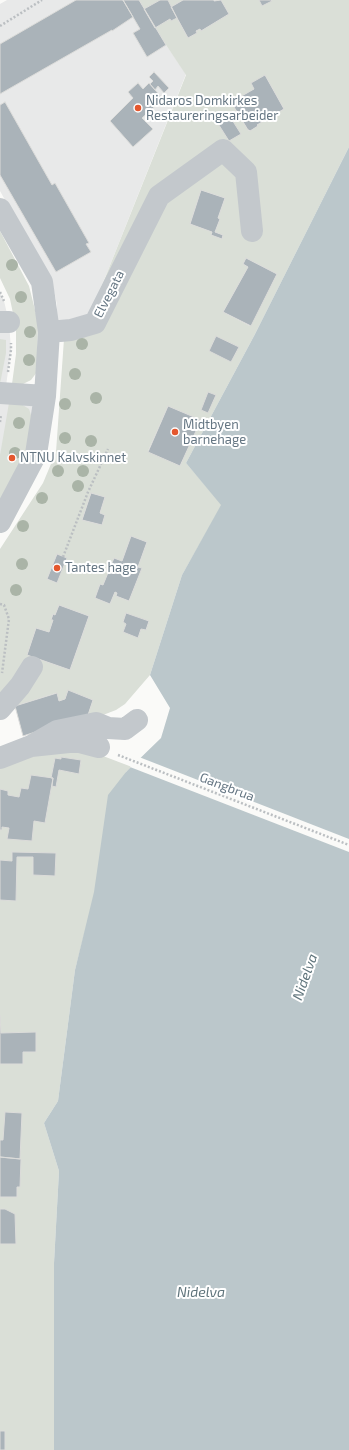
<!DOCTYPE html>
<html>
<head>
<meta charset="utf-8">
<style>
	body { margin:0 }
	canvas { display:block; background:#fafaf8 }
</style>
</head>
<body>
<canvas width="349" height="1450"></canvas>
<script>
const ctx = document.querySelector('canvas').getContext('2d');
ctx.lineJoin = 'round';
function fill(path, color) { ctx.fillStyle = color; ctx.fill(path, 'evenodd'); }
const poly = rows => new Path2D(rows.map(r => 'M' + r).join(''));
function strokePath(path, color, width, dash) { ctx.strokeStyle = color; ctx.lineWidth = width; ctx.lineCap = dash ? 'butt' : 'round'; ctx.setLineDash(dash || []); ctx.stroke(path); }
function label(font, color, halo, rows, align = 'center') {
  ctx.font = font + ' "Exo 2",sans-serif'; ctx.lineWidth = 4; ctx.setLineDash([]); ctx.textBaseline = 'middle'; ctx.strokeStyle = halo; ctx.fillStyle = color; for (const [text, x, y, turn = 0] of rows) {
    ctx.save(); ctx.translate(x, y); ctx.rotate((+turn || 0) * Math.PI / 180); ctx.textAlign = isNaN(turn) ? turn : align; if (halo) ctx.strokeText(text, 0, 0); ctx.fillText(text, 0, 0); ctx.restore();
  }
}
fill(poly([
	[7,0,139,0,166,45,186,74,87,323,57,323,57,305,53,285,0,191,0,4],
	[0,292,4,301,9,322,11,350,5,393,35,395,32,432,0,508]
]), '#e8e9e9');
fill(poly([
	[139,0,183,0,171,7,188,38,196,33,196,31,200,29,201,31,228,14,221,0,349,0,349,147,254,336,186,463,222,505,182,575,150,675,125,704,116,710,90,720,88,715,93,700,68,691,65,699,59,701,56,693,15,706,0,704,0,549,43,483,56,452,64,339,87,323,186,75,166,45],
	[265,75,284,109,257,125,258,126,250,131,248,130,231,102,254,89],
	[201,190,225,198,218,218,220,219,215,232,223,235,222,239,211,235,212,232,190,224],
	[246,258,277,274,250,326,223,312,248,267,243,264],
	[168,406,200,420,180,466,148,451],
	[91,493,105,497,100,513,105,515,102,525,82,520],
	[131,536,147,542,138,567,141,568,129,601,116,596,117,593,115,592,110,604,95,598,100,584,103,585,114,558,122,561],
	[57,554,57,583,47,579],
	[59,605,89,616,70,670,27,655,36,628,49,632,53,620,51,619,53,614,55,615],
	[0,231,29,286,38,322,37,372,31,380,21,385,12,384,16,354,16,328,10,299,0,278],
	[0,339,6,340,6,353,0,384],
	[9,403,21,404,29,409,33,421,28,448,0,508,0,455],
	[82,748,132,767,126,772,75,970,58,1101,44,1123,59,1171,54,1263,54,1450,0,1450,0,766,41,752]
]), '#dadfd7');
fill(poly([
	[349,147,349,1450,54,1450,54,1263,59,1171,44,1123,58,1101,75,970,94,892,108,795,126,772,161,738,170,708,150,675,182,575,221,505,186,463,254,336]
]), '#bbc7cb');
fill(poly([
	[139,757,349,839,349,852,130,767]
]), '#fafaf8');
const building = poly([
	[76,0,123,0,133,17,112,31,112,30,0,94,0,44,76,0],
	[123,0,139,0,166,45,147,57,133,33,140,29,123,0],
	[160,0,168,0,177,18,171,21,170,19,155,28,144,9,160,0],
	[183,0,214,0,214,1,221,0,229,14,201,31,200,29,196,31,197,33,188,38,171,7,183,0],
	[259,0,271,0,272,1,262,6,259,0],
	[154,72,169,88,164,93,158,86,155,90,150,84,153,81,149,77,154,72],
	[265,75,284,109,257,125,258,126,250,131,249,130,248,130,231,102,254,89,251,83,265,75],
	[138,83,143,89,149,83,163,99,142,118,153,129,133,147,110,121,133,98,128,92,138,83],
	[5,102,52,185,55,183,89,243,86,244,91,252,56,272,0,175,0,105,5,102],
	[229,115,241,134,229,141,217,122,229,115],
	[201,190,225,198,218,218,220,219,215,232,223,235,222,239,211,235,212,232,190,224,201,190],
	[246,258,277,274,251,326,223,312,248,267,243,264,246,258],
	[216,336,239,347,231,362,209,351,216,336],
	[208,392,216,395,208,413,201,410,208,392],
	[168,406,201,420,180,466,148,452,168,406],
	[91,493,105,497,100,513,105,515,102,525,82,520,91,493],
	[131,536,147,542,138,567,142,568,129,601,116,596,117,593,115,592,110,604,95,598,100,584,103,585,114,558,122,561,131,536],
	[57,554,67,558,57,583,47,579,57,554],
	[59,605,89,616,70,670,27,655,36,628,49,632,53,620,51,620,53,614,55,615,59,605],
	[126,613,149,621,146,630,141,629,138,638,123,632,126,624,123,622,126,613],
	[68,690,93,700,88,715,23,736,15,706,57,693,59,701,65,699,68,690],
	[61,757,81,760,79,774,59,770,56,787,52,786,53,778,51,778,55,758,61,759,61,757],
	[31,775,53,778,45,823,34,821,32,841,7,839,9,828,2,827,2,830,0,830,0,789,8,791,8,795,19,797,21,788,28,789,31,775],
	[12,852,56,853,55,876,33,875,33,857,17,857,16,901,0,900,0,860,12,861,12,852],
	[0,1016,1,1033,36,1032,36,1052,23,1052,23,1064,0,1064,0,1016],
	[5,1112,22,1113,20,1159,0,1157,0,1140,3,1140,5,1112],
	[0,1157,21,1159,20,1187,17,1187,17,1197,0,1197,0,1157],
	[0,1209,5,1209,15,1214,16,1244,0,1244,0,1209],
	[0,1431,5,1431,5,1450,0,1450,0,1431]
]);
fill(building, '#aab3b9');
strokePath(building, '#dcdcda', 1);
strokePath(poly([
	[0,26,42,0],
	[0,292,4,301],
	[8,372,11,350,11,343],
	[0,422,1,414],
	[63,557,88,492,108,449],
	[0,604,4,605,9,619,2,673],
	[118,755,349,845]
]), '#bbbfc2', 2.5, [2, 2]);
strokePath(poly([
	[0,209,42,282,49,332,45,396,36,454,0,522],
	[0,322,9,322],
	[49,332,71,330,95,323,159,196,223,150,246,172,252,231],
	[0,393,45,396],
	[0,709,20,686,32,667],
	[31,746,57,731,96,723,108,728,125,729,137,720],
	[0,758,31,746,69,742,80,742,99,747]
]), '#c3c8cc', 22);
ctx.fillStyle = '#aab4a7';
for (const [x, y] of [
	[12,265],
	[21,297],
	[30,332],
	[82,344],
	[29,360],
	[75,374],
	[96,398],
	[65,404],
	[19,423],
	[65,438],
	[91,441],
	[15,453],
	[58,471],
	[83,471],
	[78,486],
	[42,498],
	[23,526],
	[22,564],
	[16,590]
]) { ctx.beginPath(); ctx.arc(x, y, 6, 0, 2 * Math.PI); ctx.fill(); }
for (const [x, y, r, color] of [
	[138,108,4,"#e4572e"],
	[175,432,4,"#e4572e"],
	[12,458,4,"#e4572e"],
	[57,568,4,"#e4572e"]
]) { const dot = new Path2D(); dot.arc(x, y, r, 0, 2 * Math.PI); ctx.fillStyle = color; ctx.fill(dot); strokePath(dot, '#fff', 1.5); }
label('13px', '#657683', '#fff', [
	["Nidaros Domkirkes",146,101],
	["Restaureringsarbeider",146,116],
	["Midtbyen",183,425],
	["barnehage",183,440],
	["NTNU Kalvskinnet",20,458],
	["Tantes hage",65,568]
], 'left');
label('13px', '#657683', '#fff', [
	["Elvegata",109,294,-63],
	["Gangbrua",227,787,21]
]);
label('italic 14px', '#60757c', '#fff', [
	["Nidelva",305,977,-70],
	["Nidelva",201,1292]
]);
</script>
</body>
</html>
